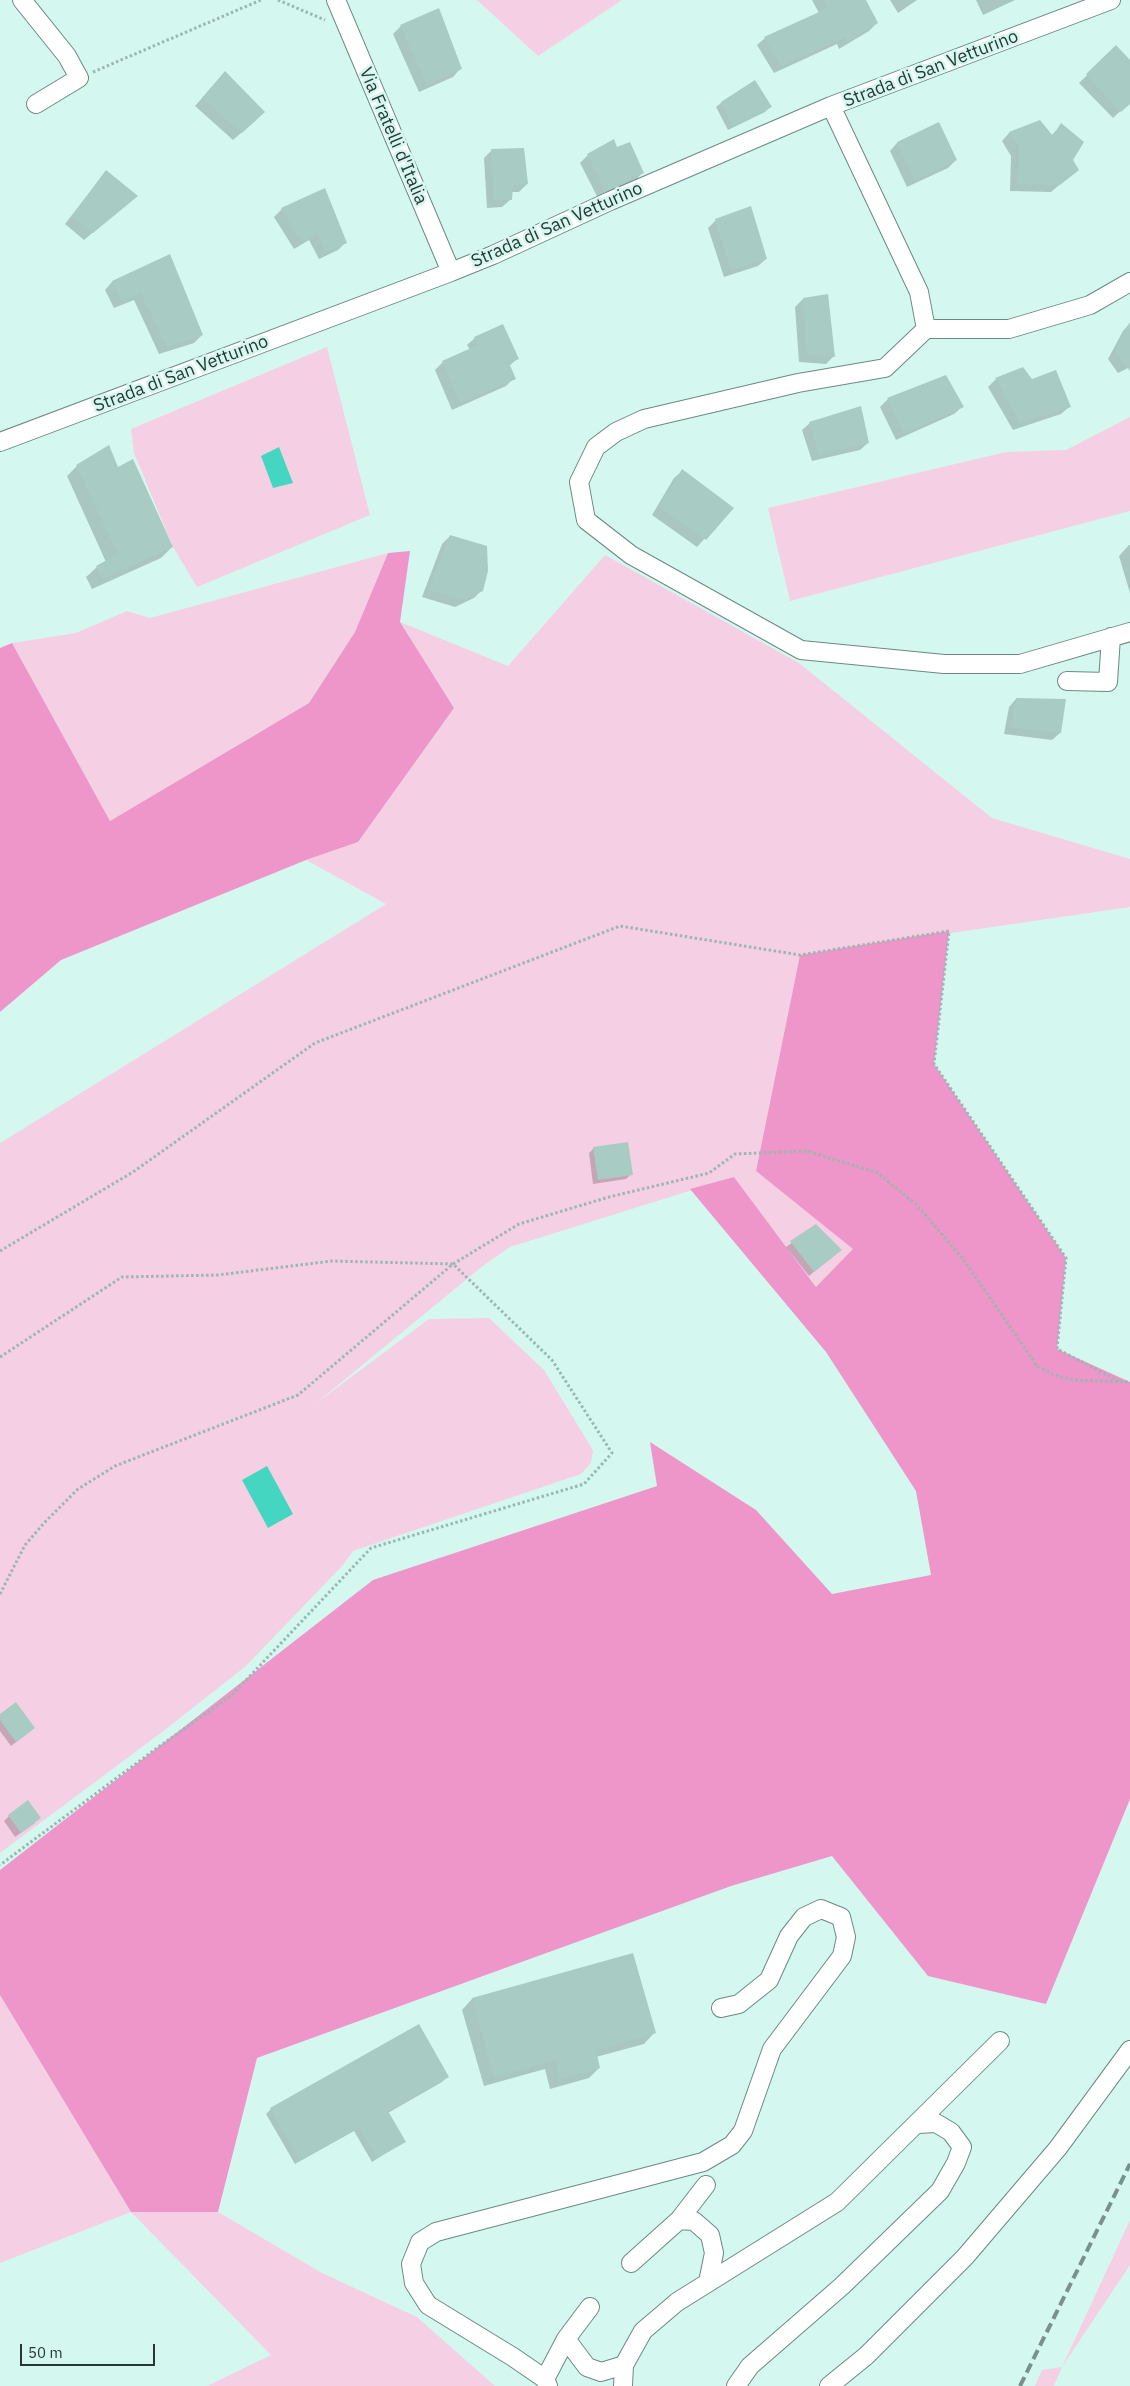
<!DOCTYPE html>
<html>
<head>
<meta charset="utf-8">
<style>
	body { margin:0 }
	#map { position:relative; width:1130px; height:2386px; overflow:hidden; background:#d4f8f0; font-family:"IBM Plex Sans",sans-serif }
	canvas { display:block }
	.scale { position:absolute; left:20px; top:2344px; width:135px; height:22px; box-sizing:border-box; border:2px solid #293734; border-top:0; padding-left:6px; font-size:15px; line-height:18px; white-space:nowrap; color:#293734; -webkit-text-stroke:4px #d4f8f0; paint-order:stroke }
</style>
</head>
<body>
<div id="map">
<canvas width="1130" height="2386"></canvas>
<div class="scale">50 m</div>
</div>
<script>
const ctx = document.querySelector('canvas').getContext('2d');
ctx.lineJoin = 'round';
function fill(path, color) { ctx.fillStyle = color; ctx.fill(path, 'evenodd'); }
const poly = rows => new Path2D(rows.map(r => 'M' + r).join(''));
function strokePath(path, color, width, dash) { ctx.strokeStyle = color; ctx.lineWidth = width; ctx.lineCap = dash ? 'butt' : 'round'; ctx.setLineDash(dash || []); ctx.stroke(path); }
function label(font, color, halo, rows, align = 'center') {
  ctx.font = font + ' "IBM Plex Sans",sans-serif'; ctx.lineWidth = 5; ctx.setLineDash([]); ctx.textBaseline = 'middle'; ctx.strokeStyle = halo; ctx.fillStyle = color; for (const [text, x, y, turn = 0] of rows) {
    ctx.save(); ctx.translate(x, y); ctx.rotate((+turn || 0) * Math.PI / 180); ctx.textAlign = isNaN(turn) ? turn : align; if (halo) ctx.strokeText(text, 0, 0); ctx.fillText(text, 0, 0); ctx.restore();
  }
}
fill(poly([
	[477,0,622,0,538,56],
	[327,347,370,515,197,587,173,547,134,453,131,429],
	[1130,417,1130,511,790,601,768,508,1006,452,1066,450],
	[388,553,355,632,309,703,110,821,12,643,76,633,127,611,150,618],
	[605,555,799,663,992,818,1130,859,1130,907,800,955,756,1171,854,1249,816,1287,734,1177,510,1247,484,1265,315,1404,429,1319,489,1318,544,1370,593,1450,591,1463,581,1474,353,1551,343,1565,246,1666,166,1729,0,1853,0,1143,386,904,306,860,358,842,454,708,400,622,508,666],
	[0,1995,131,2212,218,2212,322,2273,417,2317,495,2386,207,2386,271,2355,131,2212,0,2263],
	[1130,2220,1130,2265,1062,2367,1054,2386,1035,2386,1042,2370,1062,2367]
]), '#f5d0e4');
fill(poly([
	[410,551,400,622,454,708,358,842,306,860,61,960,0,1012,0,648,12,643,110,821,309,703,355,632,388,553],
	[949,931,934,1064,1066,1258,1057,1349,1130,1382,1130,1799,1046,2004,928,1976,832,1856,731,1886,257,2058,218,2212,131,2212,0,1995,0,1870,373,1580,657,1486,650,1442,756,1510,832,1594,931,1575,916,1491,826,1352,690,1189,734,1177,816,1287,853,1249,756,1171,800,955]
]), '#ee95c9');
fill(poly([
	[279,447,293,483,273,488,261,456],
	[267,1466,293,1514,268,1528,242,1480]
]), '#45d6c1');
fill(poly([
	[812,0,864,0,877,23,869,31,839,49,837,44,774,73,757,45,765,38,819,13],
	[890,0,917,0,898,13],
	[976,0,1015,0,983,15],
	[401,26,460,69,453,77,419,92,393,34],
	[1116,47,1130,62,1130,102,1113,118,1079,83],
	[218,80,256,120,233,140,195,106],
	[721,103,770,107,765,112,728,130,716,107],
	[1040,122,1051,136,1061,125,1071,160,1077,170,1051,192,1010,191,1011,156,1002,141,1009,133],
	[938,123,956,160,948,168,907,187,890,151,897,143],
	[616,149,642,173,635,181,598,198,580,163,588,155],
	[492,150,527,184,519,192,511,192,510,200,502,207,487,208,484,158],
	[106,171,136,196,84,240,65,224],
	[282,209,345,243,338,250,319,259,309,240,294,249,274,217],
	[716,220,766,259,758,266,724,277,708,228],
	[169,256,202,335,194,343,159,354,134,300,114,308,105,290,112,282],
	[803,299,834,356,826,364,799,362,795,307],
	[1130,323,1130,367,1118,373,1108,359,1123,331],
	[475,338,517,359,509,366,514,378,506,386,452,410,435,370,443,362,470,350,467,345],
	[1023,369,1032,381,1069,407,1061,414,1013,430,988,387,995,380],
	[888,399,962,407,954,414,896,440,880,407],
	[810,423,868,443,860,450,812,461,802,430],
	[77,466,118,469,172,547,161,558,92,589,86,577,97,567,106,562,67,476],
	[682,471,732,508,697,547,652,515,674,478],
	[450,536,482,590,474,598,455,607,422,597,442,544],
	[1129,545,1130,545,1130,593,1119,556],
	[1016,699,1060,733,1052,740,1004,734,1009,707],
	[594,1148,631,1174,626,1179,593,1184,589,1153],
	[816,1226,840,1250,809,1276,786,1247],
	[0,1715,28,1733,11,1746,0,1731],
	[9,1816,35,1823,15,1837,4,1821],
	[472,1999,654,2033,644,2044,596,2057,599,2068,589,2078,550,2089,545,2069,484,2086,462,2010],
	[447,2077,442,2082,388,2113,404,2142,372,2162,354,2131,295,2164,266,2114,271,2109]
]), '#0003');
fill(poly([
	[824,0,866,0,878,23,847,42,845,37,782,66,764,37,828,8],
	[439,8,462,69,427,85,400,25],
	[1116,45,1130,60,1130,104,1121,112,1086,74],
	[225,71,265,112,242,133,202,98],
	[755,80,772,107,733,126,721,102],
	[1040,120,1053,136,1061,123,1084,142,1073,160,1079,170,1060,185,1017,184,1019,148,1009,132],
	[939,122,957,160,915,181,897,142],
	[614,139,617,147,630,142,644,173,605,191,587,154],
	[524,148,528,184,513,185,512,200,494,200,491,149],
	[106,170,138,196,93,233,72,216],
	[325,188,347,243,327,252,317,234,302,242,281,208],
	[751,206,767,259,731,270,715,219],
	[170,254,203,335,167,347,141,293,122,301,112,281],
	[828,294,835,357,807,354,803,298],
	[1130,322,1130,371,1115,350],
	[503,324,519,359,509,363,516,379,460,403,442,361,478,345,474,337],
	[1023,367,1032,379,1056,370,1071,407,1021,423,995,378],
	[946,375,964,407,904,433,887,398],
	[861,406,869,443,819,454,809,422],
	[109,445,118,467,133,459,173,547,102,579,96,566,118,554,76,465],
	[682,469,734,508,706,540,659,507],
	[450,535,487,546,488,571,483,591,464,600,429,590],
	[1016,698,1066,699,1061,733,1011,727],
	[628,1142,633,1175,598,1180,593,1147],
	[816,1224,842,1250,814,1272,790,1241],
	[16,1702,35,1728,16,1742,0,1720,0,1714],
	[28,1800,41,1818,21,1833,8,1815],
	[633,1953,656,2033,596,2050,600,2068,560,2079,555,2060,494,2077,472,1998],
	[419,2024,449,2077,388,2111,406,2142,377,2158,359,2127,300,2160,270,2108]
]), '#a8cbc4');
const minor = poly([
	[22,0,67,56,79,78,36,104],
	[336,0,451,272],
	[831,106,919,292,926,329,885,368,798,383,644,419,616,432,596,447,579,482,586,520,631,555,801,650,944,664,1020,664,1130,632],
	[926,329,1009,329,1090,305,1130,282],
	[0,442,451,272,493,255,610,201,831,106,1111,0],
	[1067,681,1108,682,1111,637],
	[679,2220,706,2185],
	[631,2263,679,2220,694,2221,710,2235,714,2253,708,2282],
	[590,2307,566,2339,587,2367,601,2372,624,2365],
	[545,2379,566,2339],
	[548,2386,545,2379,513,2357,428,2305,414,2283,411,2264,420,2242,436,2232,703,2162,732,2145,743,2131,772,2049,842,1956,846,1937,841,1917,821,1909,804,1917,789,1936,769,1980,739,2004,721,2008],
	[623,2386,624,2365,643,2331,677,2302,837,2202,1000,2041],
	[736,2386,750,2366,842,2286,940,2191,956,2163,962,2147,951,2132,936,2123,918,2124],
	[829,2386,866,2356,965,2257,1058,2148,1130,2050]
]);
strokePath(minor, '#6a8a84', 20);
strokePath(poly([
	[278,0,325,20],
	[93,72,261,0],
	[0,1251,133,1172,315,1043,620,926,800,955,949,931,934,1064,1066,1258,1057,1349,1121,1382],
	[0,1357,122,1277,218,1275,332,1261,453,1264,552,1360,612,1453,584,1484,371,1548,232,1695,157,1748,0,1865],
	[0,1594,25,1545,44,1523,78,1489,115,1466,298,1395,453,1264,519,1224,609,1197,709,1173,735,1154,806,1151,876,1172,916,1204,963,1259,1037,1366,1054,1375,1073,1380,1130,1382]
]), '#9ab7b1', 3, [2.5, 2.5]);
strokePath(minor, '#fff', 18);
strokePath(poly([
	[1020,2386,1130,2164]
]), '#79918c', 4, [10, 5]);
label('18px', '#293734', '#d4f8f0', [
	["Strada di San Vetturino",931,69,-21],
	["Via Fratelli d'Italia",393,136,67],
	["Strada di San Vetturino",557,225,-24],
	["Strada di San Vetturino",181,374,-21]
]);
</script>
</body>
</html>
